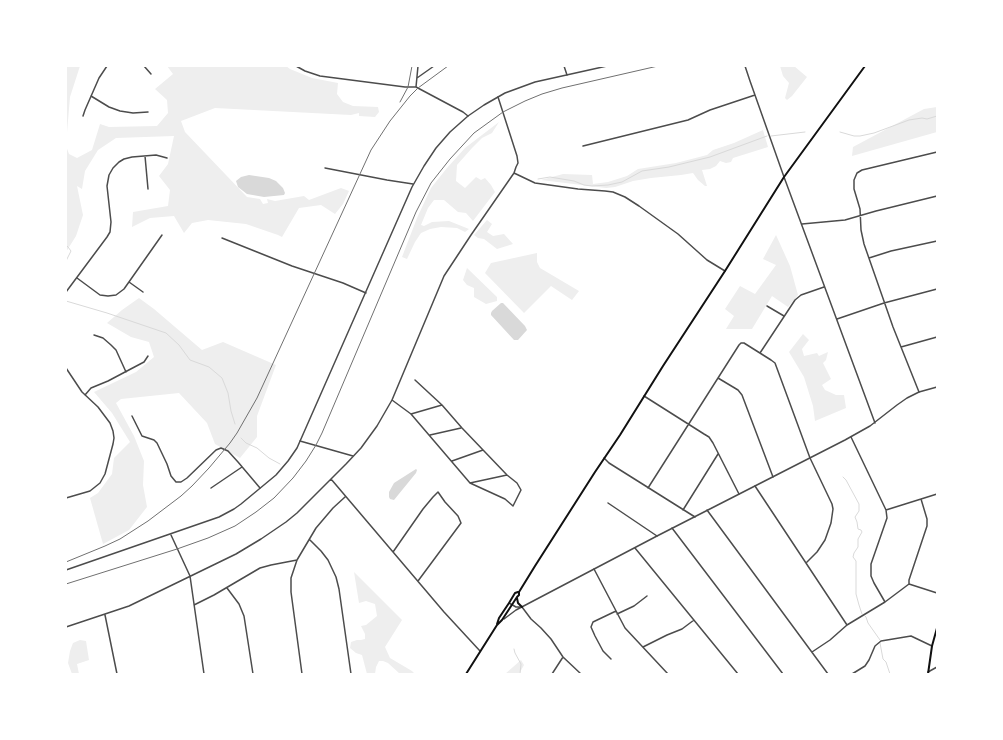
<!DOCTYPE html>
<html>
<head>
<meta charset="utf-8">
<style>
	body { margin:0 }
	#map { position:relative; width:1003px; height:740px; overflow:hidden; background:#fff; font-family:Jost,sans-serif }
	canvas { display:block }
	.frame { position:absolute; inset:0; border:67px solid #fff; pointer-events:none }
</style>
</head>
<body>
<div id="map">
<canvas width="1003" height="740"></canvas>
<div class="frame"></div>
</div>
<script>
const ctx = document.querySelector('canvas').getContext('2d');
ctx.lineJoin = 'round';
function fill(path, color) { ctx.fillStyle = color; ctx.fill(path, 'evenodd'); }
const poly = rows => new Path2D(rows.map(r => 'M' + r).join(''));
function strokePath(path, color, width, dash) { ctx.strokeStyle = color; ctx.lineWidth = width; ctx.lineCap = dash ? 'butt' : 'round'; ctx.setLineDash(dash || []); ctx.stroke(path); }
fill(poly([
	[66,66,80,66,70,97,66,144],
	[167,66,286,66,290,69,312,78,338,83,337,94,343,102,353,106,378,107,379,112,375,117,359,116,359,113,351,115,215,108,181,121,185,132,247,197,260,199,263,204,268,203,267,199,275,201,304,196,309,200,341,188,349,191,343,204,335,214,321,205,299,208,282,237,278,235,246,224,208,220,192,223,184,233,174,216,150,218,132,227,133,212,168,206,170,190,159,176,168,164,174,136,116,138,98,150,85,171,82,189,77,186,83,215,76,236,66,252,66,146,69,154,77,158,92,150,100,124,109,127,157,126,168,113,167,100,155,89,173,74],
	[780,66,794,66,807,77,792,96,787,100,785,98,789,83,783,76],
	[937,107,937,132,852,156,853,147,924,109],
	[499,122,492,133,482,138,472,148,457,165,456,181,465,188,476,177,481,180,485,178,491,185,495,192,473,221,466,213,458,212,444,200,434,200,428,208,421,225,424,226,432,222,449,221,469,229,465,232,457,228,441,227,430,229,421,233,415,242,407,259,402,257,417,218,431,188,447,168,465,148],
	[763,130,768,147,733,158,731,162,726,163,720,161,716,166,710,169,702,170,707,186,705,186,698,180,693,173,681,175,651,178,633,181,615,187,606,188,541,180,563,174,592,175,593,184,608,182,627,176,638,169,676,163,707,155,713,150,734,143],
	[487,220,492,224,487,232,493,236,504,234,513,244,497,249,484,239,478,238,474,235],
	[776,235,790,266,798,295,788,307,772,296,752,329,726,329,734,316,725,309,740,286,755,294,776,265,763,259],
	[537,253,537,262,540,268,579,291,572,300,551,286,524,313,485,273,491,263],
	[467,268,497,297,497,301,486,304,474,297,474,288,467,285,463,280],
	[139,298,154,309,202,350,223,342,276,365,257,416,257,437,240,458,215,444,207,423,179,393,121,399,116,403,134,436,144,461,143,485,147,507,129,530,103,544,90,498,98,493,112,474,114,458,130,442,112,413,94,392,136,372,154,357,149,342,131,337,107,323,122,310],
	[803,334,809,340,802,349,804,356,817,353,819,356,828,352,826,360,823,363,831,379,822,385,825,390,836,395,844,395,846,408,815,421,813,406,804,377,789,352],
	[354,572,402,620,385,647,390,658,412,671,415,674,400,674,388,663,383,661,379,661,376,667,375,674,367,674,362,655,356,653,350,648,351,642,357,640,361,640,365,639,365,634,361,626,366,625,377,616,375,604,366,601,359,603],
	[80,640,86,641,89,660,77,664,79,674,72,674,68,663,70,651,73,643],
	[521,660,524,665,519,674,505,674]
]), '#eee');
fill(poly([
	[249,175,269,178,276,181,283,188,285,193,284,195,264,197,247,194,238,187,236,181,241,177],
	[501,303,503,303,525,326,527,330,518,340,514,340,491,315,491,313,492,311],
	[416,469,417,470,416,473,394,500,390,499,389,497,389,492,394,483]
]), '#d9d9d9');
strokePath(poly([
	[840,132,854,136,860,136,874,133,909,120,922,118,927,119,937,116],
	[771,136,805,132],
	[538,179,550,177,574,181,584,185,592,186,608,185,622,182,642,171,669,167,710,157,767,136],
	[66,245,68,247,71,251,66,261],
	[66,301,107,313,166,333,179,345,190,360,209,367,222,378,228,393,231,411,235,424],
	[241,438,246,443,257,448,269,458,280,464],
	[843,477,846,480,859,504,859,511,855,517,857,522,858,529,861,530,862,532,858,539,858,547,854,553,853,557,856,561,856,594,859,605,862,614],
	[865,616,866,617,868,623,880,640],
	[880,643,883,659,886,662,890,674],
	[514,649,515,653,521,664,520,674]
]), '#d9d9d9', 1);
strokePath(poly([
	[144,66,151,74],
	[296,66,305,71,320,76,405,87,416,87,463,112,468,116],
	[564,66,567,75],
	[745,66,750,81,784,177],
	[417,78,434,66],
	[416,87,418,66],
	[91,96,109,107,120,111,133,113,148,112],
	[83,116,85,110,99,78,107,66],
	[583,146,688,120,710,110,755,95],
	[145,156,148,189],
	[325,168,387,180,413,184],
	[514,173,535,183,578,189,605,191,613,192,625,197,639,206,678,234,707,260,725,271],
	[802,224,845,220,876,211,937,196],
	[222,238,292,266,343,283,366,293],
	[869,258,891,251,937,241],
	[77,278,100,295,108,296,116,295,124,289,162,235],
	[129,282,143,292],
	[66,292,107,237,110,232,111,222,107,186,109,175,113,168,119,162,124,159,132,157,156,155,167,158],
	[767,306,784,316],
	[837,319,884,303,937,289],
	[94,335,103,338,111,345,116,350,126,372],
	[901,347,937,337],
	[760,353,795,300,801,295,824,287],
	[66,368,82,392,98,407,110,423,113,431,114,438,113,444,105,474,100,483,90,491,66,498],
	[718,378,738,390,742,395,773,477],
	[919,392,893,327,864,244,861,230,860,209,854,189,854,180,857,173,862,170,937,152],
	[85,395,91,388,108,381,144,362,148,356],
	[644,396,704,434,709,437,713,443,739,494],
	[392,400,411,414,470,483,505,499,513,506,521,490,517,483,507,475,462,428,442,405,415,380],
	[411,414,442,405],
	[132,416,142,436,154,440,157,443,167,464,171,476,176,482,181,482,187,478,216,450,221,448,228,451,238,462,260,488],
	[430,435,461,428],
	[851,437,886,510,887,518,871,564,871,576,874,583,885,602],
	[300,441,353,456],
	[604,458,609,463,695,517],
	[452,461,483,450],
	[331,479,444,612,480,651],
	[470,483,507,475],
	[755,486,847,625],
	[211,488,242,467],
	[648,488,739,345,741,343,744,343,771,360,775,363,810,458,832,504,833,509,831,523,825,540,817,552,807,562],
	[608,503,657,536],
	[683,510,718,454],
	[707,510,828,674],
	[886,510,937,494],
	[672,528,783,674],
	[171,535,190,576,204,674],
	[310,540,321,551,328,560,336,577,339,589,351,674],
	[635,548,738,674],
	[393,552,423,509,433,497,438,492,445,502,458,516,461,523,418,581],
	[594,569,625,628,668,674],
	[909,584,909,580,927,526,927,519,921,499],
	[227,588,239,604,244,616,253,674],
	[194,605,214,595,260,568,271,565,297,560],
	[522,607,531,619,541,628,551,639,563,657,581,674],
	[617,614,634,606,647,596],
	[105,615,117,674],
	[66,627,129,606,236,554,261,539,286,522,297,513,346,464,361,448,377,426,392,400,444,276,471,235,514,173,516,167,518,163,517,156,498,97],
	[643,647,667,635,682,629,694,620],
	[812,652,830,640,847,625,885,602,909,584,937,593],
	[611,659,603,651,595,636,591,627,593,622,616,611],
	[928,672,937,667],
	[302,674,291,592,291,578,297,560,316,528,333,508,345,497],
	[552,674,563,657],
	[852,674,865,666,869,660,875,646,881,641,911,636,932,646]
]), '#4c4c4c', 1.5);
strokePath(poly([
	[784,177,875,423],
	[66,570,219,517,234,509,241,504,276,475,288,461,297,448,412,187,424,166,436,148,450,132,468,116,484,105,505,93,535,82,607,66],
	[509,603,516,607,520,607],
	[504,619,516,610,657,536,845,440,870,426,897,405,907,398,919,392,937,387]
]), '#4c4c4c', 1.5);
strokePath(poly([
	[928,674,932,646,937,628]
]), '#111', 2);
strokePath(poly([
	[517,598,518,603,522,607],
	[497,624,499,618,509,603,515,593,518,592],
	[466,674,497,625,502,620,517,597,519,595,519,592,535,566,595,472,620,435,663,366,725,271,784,177,865,66]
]), '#111', 2);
strokePath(poly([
	[400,102,408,87,412,66],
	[66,562,105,546,120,539,148,521,181,496,192,486,209,468,230,443,237,433,257,398,371,150,390,121,410,96,418,88,448,66],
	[66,584,177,549,208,538,235,526,256,512,274,498,293,478,306,461,316,445,322,433,416,212,431,183,450,159,474,133,503,112,525,101,542,94,562,88,658,66]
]), '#707070', 1);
</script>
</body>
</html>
